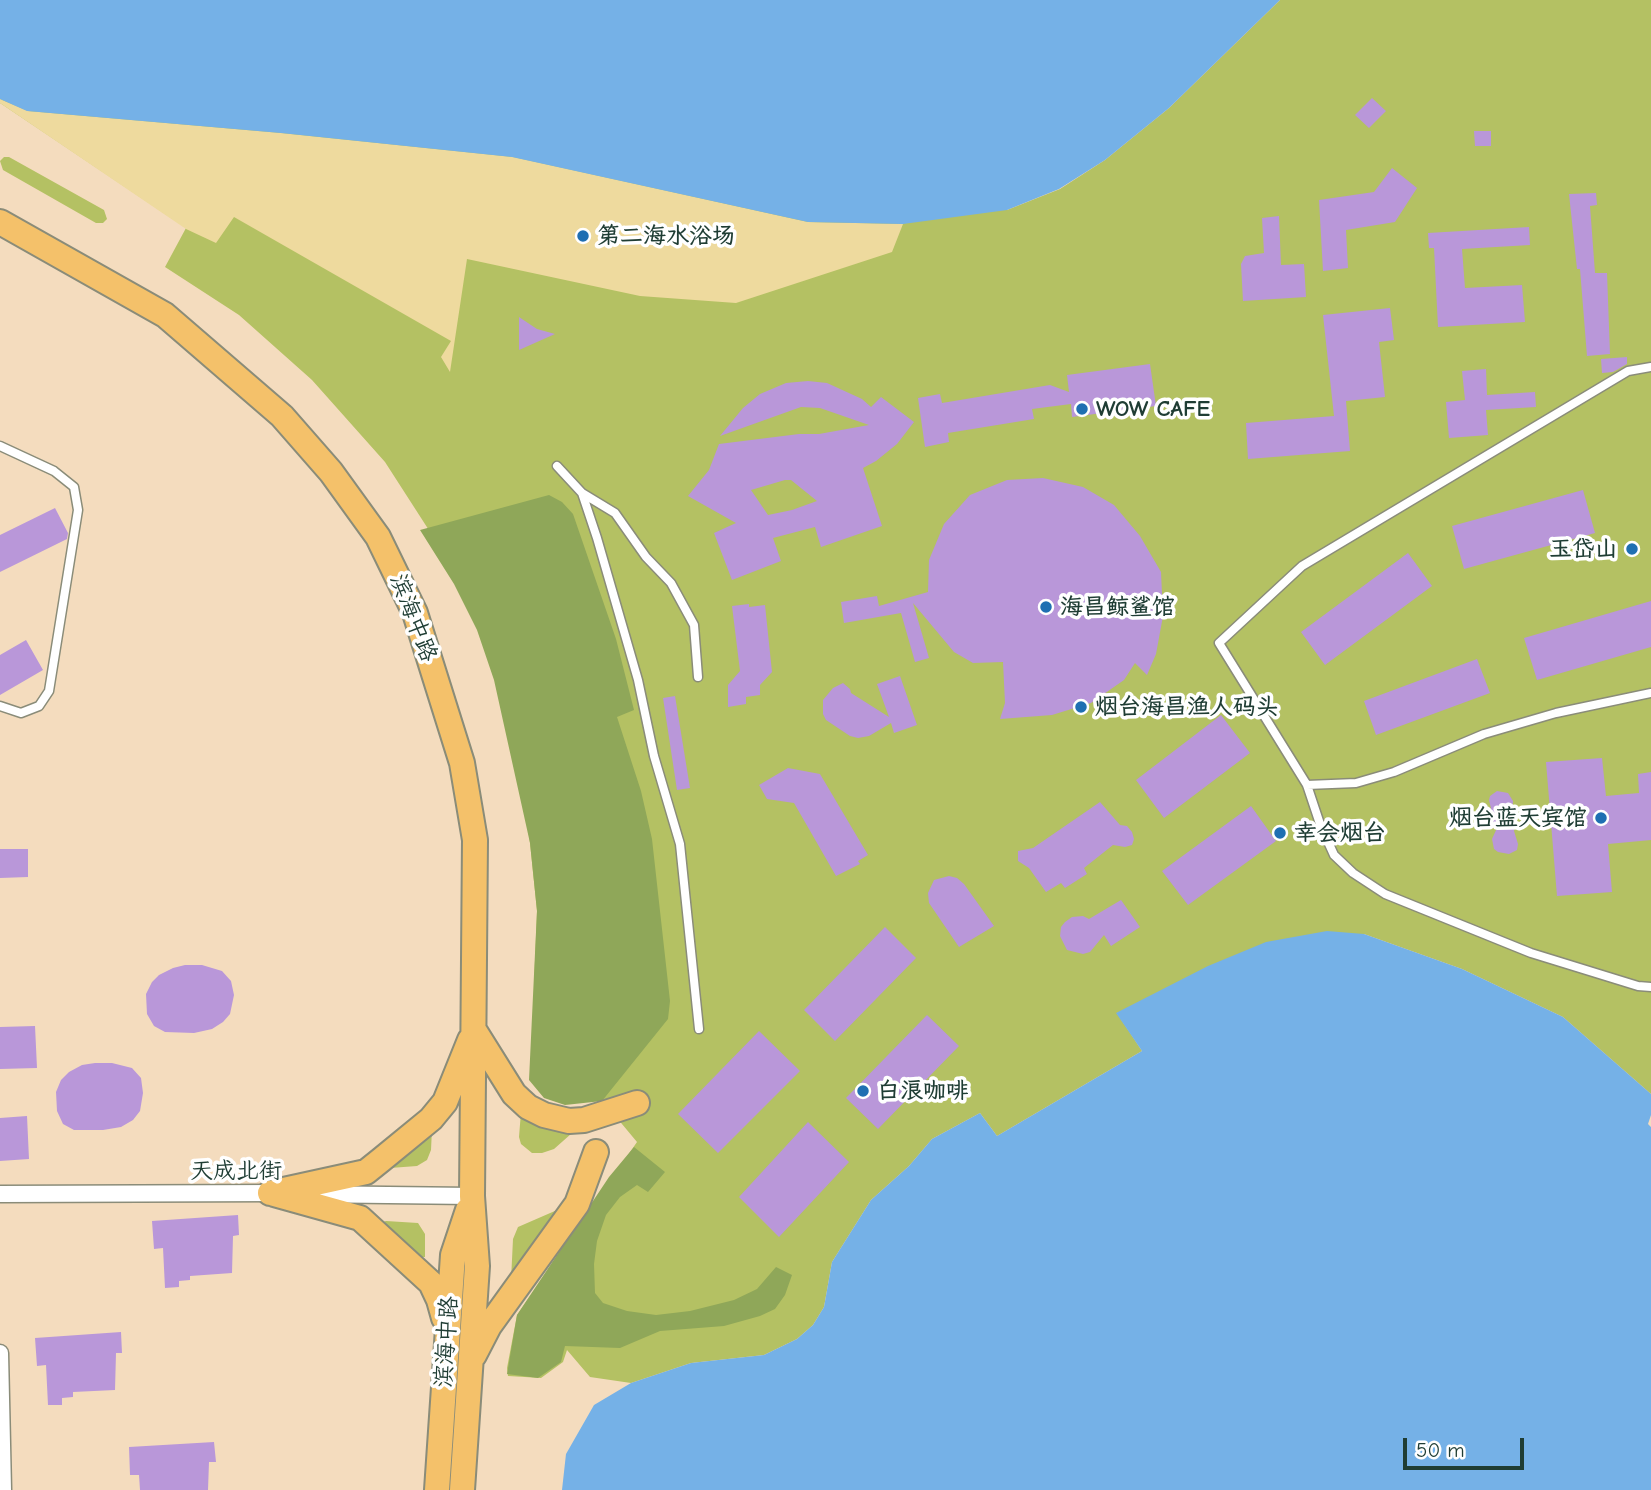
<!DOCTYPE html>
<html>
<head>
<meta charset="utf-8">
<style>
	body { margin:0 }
	#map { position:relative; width:1651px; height:1490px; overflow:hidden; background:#f4dcbe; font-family:"Comic Neue",sans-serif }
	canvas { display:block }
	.scale { position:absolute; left:1403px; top:1438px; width:121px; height:32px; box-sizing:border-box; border:4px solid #1f3d34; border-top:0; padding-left:9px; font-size:21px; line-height:24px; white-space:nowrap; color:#1f3d34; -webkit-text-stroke:5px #fff; paint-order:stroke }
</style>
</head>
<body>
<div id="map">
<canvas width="1651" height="1490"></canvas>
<div class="scale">50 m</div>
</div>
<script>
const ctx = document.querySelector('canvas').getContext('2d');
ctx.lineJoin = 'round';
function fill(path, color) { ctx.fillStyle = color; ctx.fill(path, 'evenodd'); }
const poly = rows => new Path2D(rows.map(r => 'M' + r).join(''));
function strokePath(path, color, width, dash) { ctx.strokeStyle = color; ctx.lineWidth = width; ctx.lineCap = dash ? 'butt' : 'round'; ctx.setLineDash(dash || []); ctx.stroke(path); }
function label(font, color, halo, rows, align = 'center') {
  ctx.font = font + ' "Comic Neue","LXGW WenKai TC",sans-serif'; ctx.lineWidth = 7; ctx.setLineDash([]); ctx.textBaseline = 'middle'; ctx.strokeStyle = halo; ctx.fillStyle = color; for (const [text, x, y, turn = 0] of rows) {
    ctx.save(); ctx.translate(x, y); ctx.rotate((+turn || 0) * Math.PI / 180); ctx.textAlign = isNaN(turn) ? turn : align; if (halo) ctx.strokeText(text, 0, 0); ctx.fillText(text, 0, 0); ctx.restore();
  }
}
fill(poly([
	[1280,0,1651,0,1651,1094,1563,1017,1462,969,1364,934,1117,1013,1142,1051,997,1136,980,1113,932,1139,909,1166,871,1200,832,1262,824,1307,813,1325,797,1339,764,1355,691,1363,631,1383,590,1377,567,1350,563,1362,541,1378,508,1376,507,1368,517,1315,637,1142,602,1100,534,985,537,911,530,843,506,673,452,566,385,462,312,380,239,315,165,267,186,228,0,103,0,99,1007,210,1060,189,1105,160,1169,108],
	[4,157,9,157,104,210,107,219,103,223,96,223,3,170,0,161],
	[521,1112,580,1126,554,1149,542,1153,532,1153,521,1144,519,1137],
	[432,1129,431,1150,427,1160,417,1166,390,1168],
	[564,1207,511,1280,513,1239,518,1227],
	[386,1221,418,1223,425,1234,425,1257,418,1257,380,1223]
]), '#b4c163');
fill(poly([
	[549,495,562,502,573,514,616,639,634,710,617,717,641,791,652,839,670,1001,668,1019,602,1101,565,1105,544,1098,529,1080,537,911,530,843,494,680,477,630,454,584,420,530],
	[634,1147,665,1172,648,1192,637,1185,620,1197,606,1215,597,1241,594,1264,595,1293,603,1303,627,1311,656,1315,690,1311,734,1300,757,1289,776,1267,792,1275,785,1295,775,1309,760,1316,724,1326,660,1331,620,1348,565,1346,561,1362,538,1378,507,1374,517,1315,609,1177]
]), '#8fa759');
fill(poly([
	[0,99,28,111,281,133,513,157,808,222,903,224,892,252,736,303,640,296,467,259,450,372,441,357,451,341,234,217,216,243,186,229,0,103]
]), '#eeda9e');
fill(poly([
	[0,0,1280,0,1169,108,1105,160,1059,189,1007,210,903,224,808,222,512,157,281,133,27,111,0,99],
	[1327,931,1364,934,1462,969,1563,1017,1651,1094,1651,1115,1648,1124,1651,1127,1651,1490,562,1490,566,1454,594,1405,631,1383,691,1363,764,1355,797,1339,813,1325,824,1307,832,1262,871,1200,909,1166,932,1139,980,1113,997,1136,1142,1051,1116,1013,1208,966,1266,942]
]), '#75b1e7');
fill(poly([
	[1372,98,1386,111,1369,128,1355,115],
	[1474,131,1491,131,1491,146,1475,146],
	[1392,168,1417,188,1395,222,1346,230,1348,268,1323,271,1319,200,1374,192],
	[1596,193,1597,205,1590,206,1595,273,1607,273,1610,354,1587,356,1580,269,1577,269,1569,194],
	[1279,216,1281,265,1304,264,1306,297,1243,301,1241,264,1245,256,1264,253,1262,218],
	[1529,227,1530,245,1462,249,1465,288,1522,285,1525,322,1438,327,1434,248,1429,248,1428,233],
	[1390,308,1394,340,1379,342,1385,397,1346,401,1350,451,1248,459,1246,423,1334,416,1323,315],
	[519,317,537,329,555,334,519,350],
	[1627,357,1627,364,1613,372,1602,373,1601,359],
	[1150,364,1156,406,1072,417,1071,404,1032,409,1034,419,948,433,949,442,925,447,918,398,940,394,942,403,1050,385,1069,392,1067,375],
	[1486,369,1487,395,1535,392,1536,407,1486,410,1488,435,1449,438,1446,402,1465,400,1462,371],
	[808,381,827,383,862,399,871,407,881,397,914,422,897,444,876,461,863,468,882,526,821,547,815,527,773,538,781,561,732,580,714,533,736,523,688,496,709,470,719,444,799,434,819,434,869,425,820,408,801,407,720,436,743,408,760,394,786,383],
	[785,480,791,480,817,501,792,510,768,515,751,490],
	[1043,478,1083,487,1114,505,1140,536,1161,572,1163,616,1156,654,1147,675,1135,663,1124,680,1091,703,1052,715,1000,719,1005,703,1003,662,973,663,954,652,913,603,929,658,915,662,901,613,844,623,841,602,877,596,879,606,928,592,929,560,944,524,970,495,1007,480],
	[1583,490,1595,533,1464,569,1452,526],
	[55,508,68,533,67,539,0,572,0,535],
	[1408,553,1432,586,1325,665,1301,632],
	[1651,601,1651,647,1537,680,1524,638],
	[749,604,749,607,765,605,772,672,760,685,760,695,746,697,746,704,728,707,728,685,740,671,732,606],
	[26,640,43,670,0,695,0,655],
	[1477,659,1490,693,1376,735,1364,701],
	[900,676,917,725,894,733,891,723,869,736,858,738,850,736,826,720,823,714,823,700,833,688,843,683,850,689,851,693,889,717,877,684],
	[675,696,690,788,677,790,663,698],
	[1221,715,1250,753,1164,818,1136,780],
	[1602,758,1606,796,1639,793,1638,774,1651,772,1651,840,1608,844,1612,892,1557,896,1546,762],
	[788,768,820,774,868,855,858,861,860,864,836,876,794,803,767,799,759,785],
	[1497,791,1508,793,1513,801,1512,816,1516,822,1514,831,1518,844,1517,850,1509,854,1498,852,1494,849,1492,839,1497,828,1488,824,1493,817,1489,800,1490,796],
	[1100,802,1120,825,1127,826,1132,832,1134,839,1132,845,1125,847,1113,845,1084,868,1087,874,1065,888,1061,883,1046,892,1029,868,1018,861,1018,851,1033,848],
	[1251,806,1276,841,1188,905,1162,871],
	[0,849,28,849,28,877,0,878],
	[949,876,957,878,964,884,994,926,959,947,929,903,928,893,934,880],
	[1121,900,1140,927,1111,946,1104,935,1090,952,1083,954,1067,950,1060,936,1061,927,1065,922,1072,917,1083,916,1089,919],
	[885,927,916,958,835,1041,804,1010],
	[185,965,202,965,222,971,231,981,234,995,230,1014,223,1022,212,1029,194,1033,165,1032,154,1026,147,1014,146,994,152,982,159,975,173,968],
	[927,1015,959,1046,878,1129,846,1098],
	[35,1026,37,1068,0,1069,0,1027],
	[759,1031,800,1071,718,1153,678,1114],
	[95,1063,112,1063,132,1068,141,1078,143,1093,140,1111,133,1120,121,1127,103,1130,74,1130,63,1124,57,1111,56,1092,61,1080,69,1072,82,1065],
	[27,1116,29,1159,0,1161,0,1118],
	[808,1122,849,1162,779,1237,739,1197],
	[238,1215,239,1235,233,1236,232,1273,190,1276,190,1280,179,1281,179,1287,165,1288,163,1248,154,1249,152,1221],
	[121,1332,122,1353,116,1353,115,1390,73,1392,73,1397,62,1398,62,1405,48,1405,46,1365,37,1366,35,1338],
	[214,1442,216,1462,209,1462,208,1490,140,1490,139,1475,130,1475,129,1447]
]), '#b997d9');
const lane = poly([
	[1651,367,1628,371,1302,566,1219,643,1307,785,1320,824,1334,855,1353,873,1385,894,1531,953,1638,986,1651,987],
	[0,446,54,471,74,487,78,510,49,691,39,706,21,713,0,706],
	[557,466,582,493,597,538,638,680,654,756,680,844,699,1029],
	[582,493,615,513,646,557,671,583,694,625,698,677],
	[1307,785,1356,783,1394,772,1484,734,1556,713,1651,693]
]);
const street = poly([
	[0,1194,278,1193],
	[303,1194,472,1196],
	[0,1353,3,1490]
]);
const primary = poly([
	[0,222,165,315,282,416,331,472,378,537,415,613,462,763,475,840,472,1196,477,1266,462,1490],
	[474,1030,514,1094,528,1107,544,1115,569,1121,584,1120,637,1103],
	[270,1193,366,1172,381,1160,431,1119,445,1102,470,1040],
	[274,1194,360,1218,431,1283,439,1300,444,1318],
	[474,1355,489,1326,577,1204,596,1152],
	[437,1490,453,1255,468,1210]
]);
strokePath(lane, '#8a8c79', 11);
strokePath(street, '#8a8c79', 19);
strokePath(primary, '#8a8c79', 28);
strokePath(lane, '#fff', 8);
strokePath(street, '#fff', 16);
strokePath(primary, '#f4c16a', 24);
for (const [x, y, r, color] of [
	[583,236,7,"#1f6fb2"],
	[1082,409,7,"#1f6fb2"],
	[1632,549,7,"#1f6fb2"],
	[1046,607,7,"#1f6fb2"],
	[1081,707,7,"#1f6fb2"],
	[1601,818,7,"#1f6fb2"],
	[1280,833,7,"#1f6fb2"],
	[863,1091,7,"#1f6fb2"]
]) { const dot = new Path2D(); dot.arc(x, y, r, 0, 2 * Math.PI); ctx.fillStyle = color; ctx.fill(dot); strokePath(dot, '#fff', 2.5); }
label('bold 23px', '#1f3d34', '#fff', [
	["第二海水浴场",597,236],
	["WOW CAFE",1096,409],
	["玉岱山",1618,549,"right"],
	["海昌鲸鲨馆",1060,607],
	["烟台海昌渔人码头",1095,707],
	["烟台蓝天宾馆",1587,818,"right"],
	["幸会烟台",1294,833],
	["白浪咖啡",877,1091]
], 'left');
label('23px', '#1f3d34', '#fff', [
	["滨海中路",413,618,69],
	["天成北街",236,1171],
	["滨海中路",447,1342,-86]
]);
</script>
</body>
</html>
